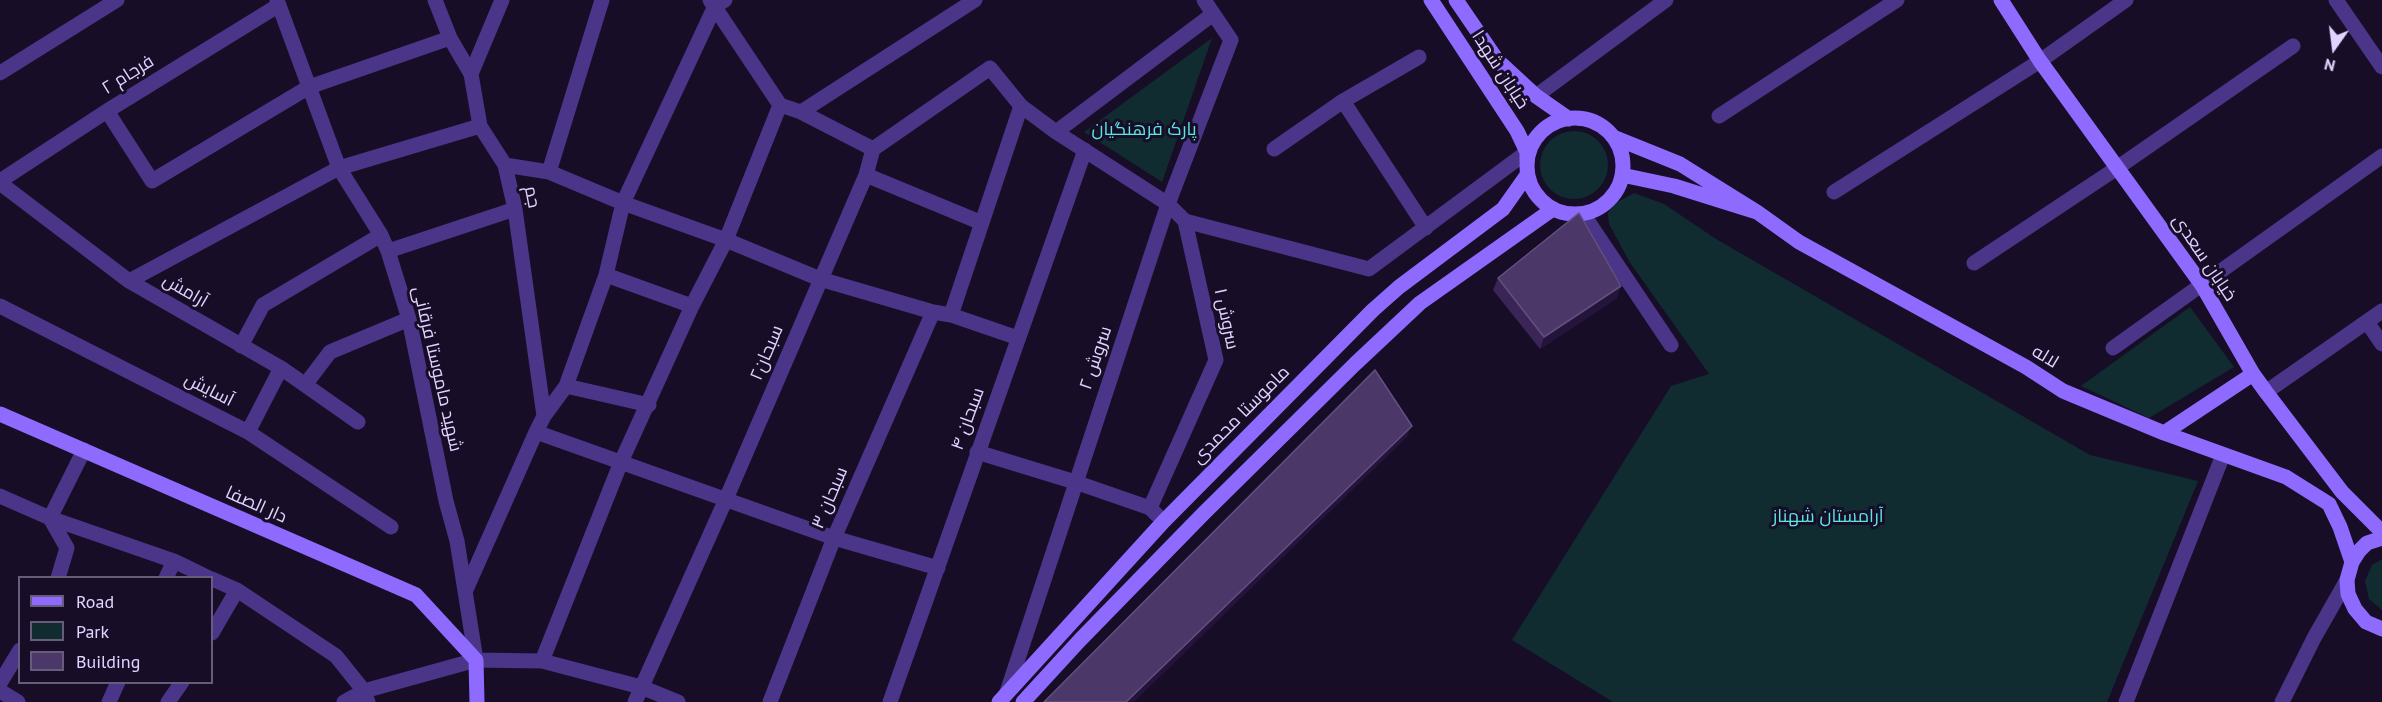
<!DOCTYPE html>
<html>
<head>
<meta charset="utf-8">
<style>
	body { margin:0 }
	#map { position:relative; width:2382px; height:702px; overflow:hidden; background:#170d27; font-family:"PT Sans",sans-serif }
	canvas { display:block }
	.legend { position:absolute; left:18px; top:576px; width:195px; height:108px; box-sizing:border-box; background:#170d27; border:2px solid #685c7d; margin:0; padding:8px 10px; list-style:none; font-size:18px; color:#e2d3ff }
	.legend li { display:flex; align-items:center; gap:12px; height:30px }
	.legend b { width:30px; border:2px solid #685c7d }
	.north { position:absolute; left:2304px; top:18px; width:60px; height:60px; -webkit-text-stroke:4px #170d27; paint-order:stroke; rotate:194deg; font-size:16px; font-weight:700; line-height:24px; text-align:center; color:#e2d3ff }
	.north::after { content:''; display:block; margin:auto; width:21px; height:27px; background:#e2d3ff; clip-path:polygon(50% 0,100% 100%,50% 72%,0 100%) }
</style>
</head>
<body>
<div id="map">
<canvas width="2382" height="702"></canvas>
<ul class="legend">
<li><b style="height:8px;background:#8e6aff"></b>Road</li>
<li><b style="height:16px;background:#102c31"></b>Park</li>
<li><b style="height:16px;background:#4c3868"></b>Building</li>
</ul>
<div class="north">N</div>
</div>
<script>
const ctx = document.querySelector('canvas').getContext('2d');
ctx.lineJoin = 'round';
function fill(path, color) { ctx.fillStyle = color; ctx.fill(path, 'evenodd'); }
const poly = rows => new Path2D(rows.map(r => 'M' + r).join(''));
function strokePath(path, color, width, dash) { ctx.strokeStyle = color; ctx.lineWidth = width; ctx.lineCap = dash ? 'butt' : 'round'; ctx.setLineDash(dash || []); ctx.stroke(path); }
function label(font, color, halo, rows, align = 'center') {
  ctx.font = font + ' "PT Sans",Cairo,sans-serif'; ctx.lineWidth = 6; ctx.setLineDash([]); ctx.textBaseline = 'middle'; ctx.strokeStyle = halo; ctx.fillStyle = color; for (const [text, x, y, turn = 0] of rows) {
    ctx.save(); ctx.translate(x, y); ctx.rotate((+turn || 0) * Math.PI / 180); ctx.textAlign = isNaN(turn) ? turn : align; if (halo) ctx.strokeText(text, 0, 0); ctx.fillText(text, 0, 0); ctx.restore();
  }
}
fill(poly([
	[1212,38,1162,182,1084,132],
	'1540 165a34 34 0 1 1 68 0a34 34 0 1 1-68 0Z',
	[1634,193,1664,204,1716,239,2090,455,2198,481,2107,702,1613,702,1512,640,1671,386,1709,374,1629,261,1609,224,1608,213,1614,204],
	[2190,307,2234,367,2149,418,2081,386],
	[2382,559,2382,610,2369,599,2365,581,2372,565]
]), '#102c31');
strokePath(poly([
	[277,0,339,168,381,235,388,251,409,319,446,501,457,541,476,660],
	[435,0,450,38,471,74,480,126,505,165,515,209,544,416],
	[710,0,780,105,801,112,873,149],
	[2336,0,2382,67],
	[0,73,117,0],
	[471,74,502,0],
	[1536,96,1666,0],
	[1343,101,1426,228],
	[107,111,152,181,309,87,450,38],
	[801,112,975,0],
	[1719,116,1897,0],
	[1056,132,1213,14],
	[1274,149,1343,101,1419,57],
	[505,165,549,172,623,203,726,240,820,279,933,312,951,315,1018,338],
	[549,172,602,0],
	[866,175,982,223],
	[0,181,107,111,279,5],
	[0,183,129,281,281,368,358,422],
	[1834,192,2040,61,2126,0],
	[1583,214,1671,345],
	[1185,221,1369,269,1527,152],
	[388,251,515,209],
	[1974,263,2117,168,2293,46],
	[606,275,692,306],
	[129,281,339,168,480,126],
	[0,306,248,432,391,527],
	[951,315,1021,106],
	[2367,322,2382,344],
	[241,346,263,305,381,235],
	[2113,348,2382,156],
	[305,385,330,352,409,319],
	[566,386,649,405],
	[2266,392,2382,311],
	[248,432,281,368],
	[536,432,834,538,938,568],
	[977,452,1075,482,1150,508,1157,515],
	[0,496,50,518,174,561,209,578],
	[58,578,67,548,50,518,84,450],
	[166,578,174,561],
	[212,579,237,590,336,656,364,691,368,702],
	[465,592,536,432,544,416,566,386,606,275,623,203,715,6,725,0],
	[212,633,237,590],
	[542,661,621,462,692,306,726,240,780,105],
	[0,683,20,650],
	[0,691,18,702],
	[1007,692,1168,204,1231,40,1204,0],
	[109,702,118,682],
	[168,702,182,682],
	[344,702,364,691,476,660,542,661,641,687,678,702],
	[635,702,726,499,866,175,873,149,990,68,1021,106,1056,132,1168,204,1185,221,1216,360,1150,508],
	[770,702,834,538,933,312],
	[890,702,1085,150],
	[2126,702,2223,455],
	[2282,702,2314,638,2347,580]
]), '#4a3589', 15);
strokePath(poly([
	[1431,0,1517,131,1527,152,1527,161],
	[1456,0,1497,60,1536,96,1569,119],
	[2001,0,2040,61,2202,285,2253,374,2266,392,2342,492,2382,532],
	'1527 166a48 48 0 1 1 96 0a48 48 0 1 1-96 0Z',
	[1613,137,1680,164,1757,212,1674,186,1622,175],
	[1757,212,1799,242,2026,367,2063,391,2164,433,2286,477,2329,504,2340,527,2352,562],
	[0,414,416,595,476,660,477,702],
	[2164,433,2253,374],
	[2382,538,2367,543,2359,551,2352,562,2347,580,2348,594,2355,609,2366,622,2382,629],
	[999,702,1164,521,1373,310,1399,287,1503,209,1527,175],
	[1023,702,1080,640,1203,514,1355,364,1420,303,1553,209]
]), '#8e6aff', 15);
fill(poly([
	[1498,278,1617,298,1540,349,1493,290]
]), '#3a2556');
fill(poly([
	[1621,286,1617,298,1540,349,1544,337],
	[1412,426,1407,437,1134,702,1126,702]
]), '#24143b');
const building = poly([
	[1579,213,1621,286,1544,337,1498,278,1579,213],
	[1375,370,1412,426,1126,702,1044,702,1375,370]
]);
fill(building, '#4c3868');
strokePath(building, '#635080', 1.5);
label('18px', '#e2d3ff', '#170d27', [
	["خیابان شهدا",1500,70,57],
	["فرجام ۲",128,75,-32],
	["جم",532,197,79],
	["خیابان سعدی",2204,258,56],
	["آرامش",185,291,30],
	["سروش ۱",1226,319,78],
	["سبحان۲",767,353,-67],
	["لاله",2045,357,31],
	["سروش ۲",1096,358,-71],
	["شهید ماموستا فرقانی",437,369,77],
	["آسایش",209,390,27],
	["ماموستا محمدی",1241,415,-45],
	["سبحان ۴",968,419,-70],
	["سبحان ۳",830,498,-67],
	["دار الصفا",256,505,24]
]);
label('18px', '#57e8e3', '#170d27', [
	["پارک فرهنگیان",1144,130],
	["آرامستان شهناز",1828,517]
]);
</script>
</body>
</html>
